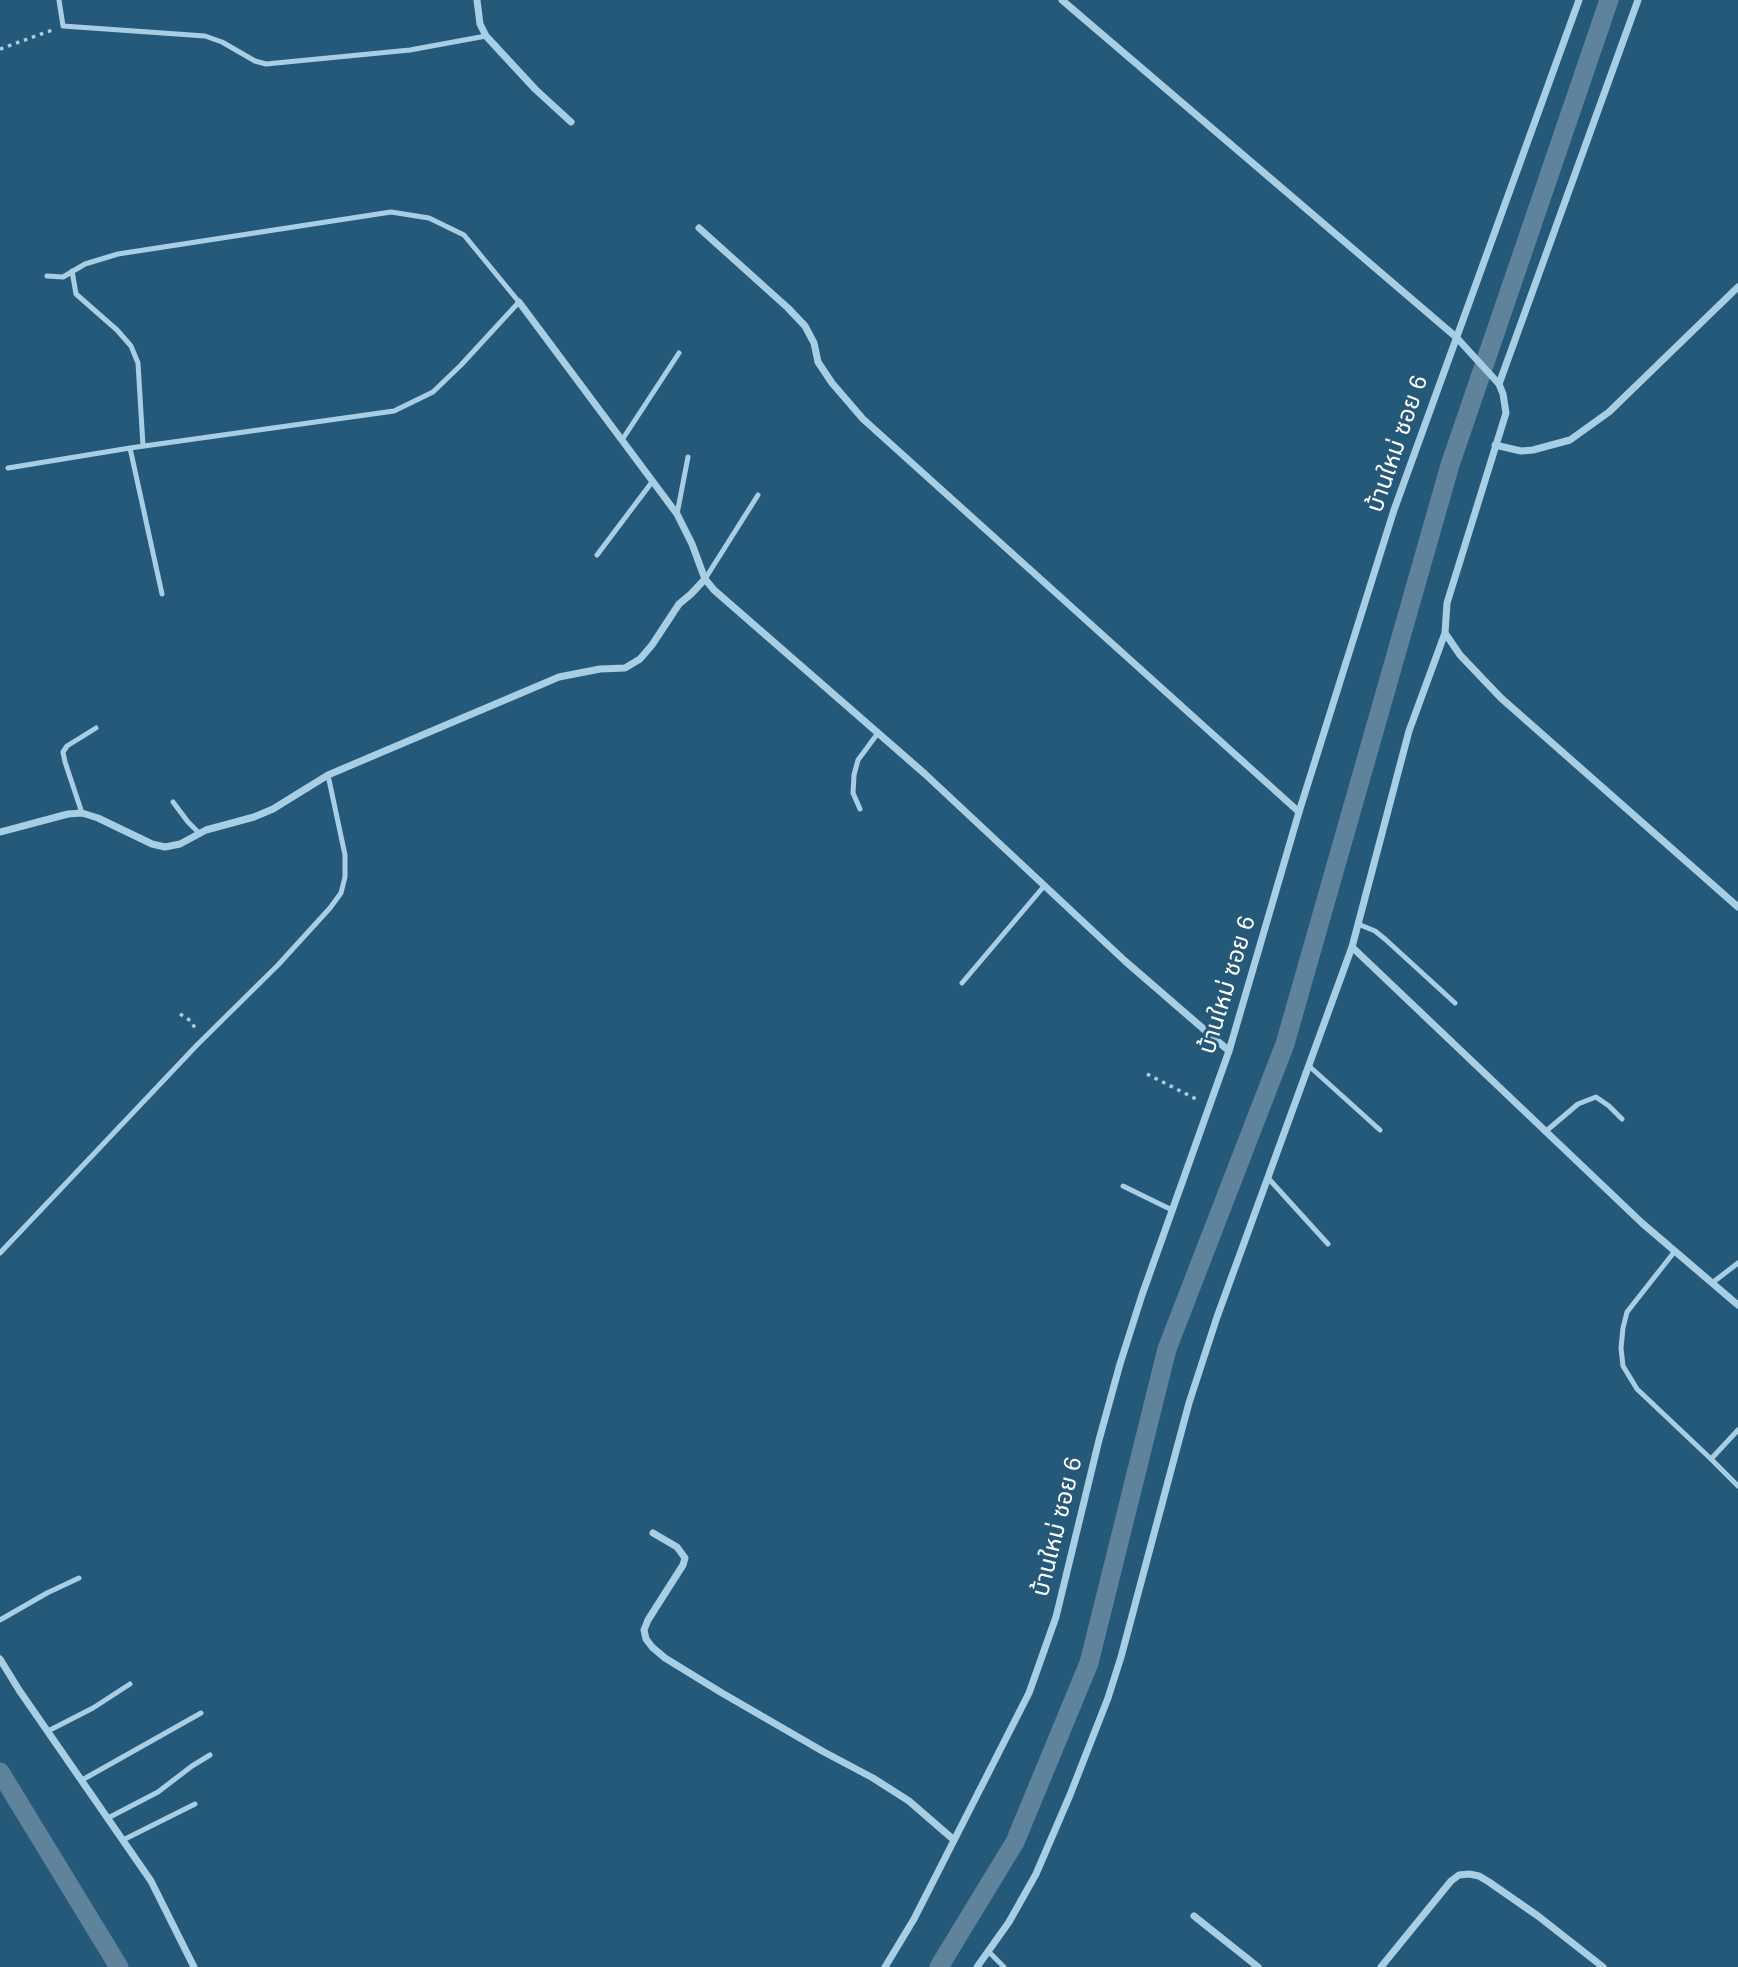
<!DOCTYPE html>
<html>
<head>
<meta charset="utf-8">
<style>
	body { margin:0 }
	canvas { display:block; background:#25597a }
</style>
</head>
<body>
<canvas width="1738" height="1967"></canvas>
<script>
const ctx = document.querySelector('canvas').getContext('2d');
ctx.lineJoin = 'round';
const poly = rows => new Path2D(rows.map(r => 'M' + r).join(''));
function strokePath(path, color, width, dash) { ctx.strokeStyle = color; ctx.lineWidth = width; ctx.lineCap = dash ? 'butt' : 'round'; ctx.setLineDash(dash || []); ctx.stroke(path); }
function label(font, color, halo, rows, align = 'center') {
  ctx.font = font + ' Helvetica,"Noto Sans Thai",sans-serif'; ctx.lineWidth = 6; ctx.setLineDash([]); ctx.textBaseline = 'middle'; ctx.strokeStyle = halo; ctx.fillStyle = color; for (const [text, x, y, turn = 0] of rows) {
    ctx.save(); ctx.translate(x, y); ctx.rotate((+turn || 0) * Math.PI / 180); ctx.textAlign = isNaN(turn) ? turn : align; if (halo) ctx.strokeText(text, 0, 0); ctx.fillText(text, 0, 0); ctx.restore();
  }
}
strokePath(poly([
	[0,1772,119,1967],
	[939,1967,1015,1842,1089,1663,1167,1349,1285,1044,1450,465,1609,0]
]), '#5e839b', 19);
strokePath(poly([
	[0,49,55,29],
	[180,1014,191,1021,196,1030],
	[1147,1074,1198,1100]
]), '#a8cee4', 3.5, [3.5, 5]);
strokePath(poly([
	[59,0,63,26,205,36,222,42,255,61,266,64,410,50,486,36],
	[72,271,76,294,117,330,131,346,138,363,143,446],
	[622,440,679,353],
	[130,448,162,594],
	[8,468,130,448,394,411,433,392,461,365,519,302,464,235,429,218,391,212,118,254,85,264,63,277,47,276],
	[677,514,688,457],
	[597,555,652,482],
	[705,579,758,495],
	[173,802,188,822,200,834],
	[860,809,853,793,854,775,858,760,878,733],
	[82,813,65,762,63,752,67,746,96,728],
	[1358,924,1375,931,1385,939,1455,1003],
	[962,983,1045,885],
	[1309,1066,1380,1130],
	[1545,1132,1578,1104,1596,1097,1609,1106,1622,1119],
	[1268,1178,1328,1244],
	[1123,1186,1172,1210],
	[1675,1251,1627,1312,1623,1328,1621,1348,1623,1366,1637,1389,1711,1459,1738,1486],
	[0,1253,197,1045,278,965,330,908,341,893,345,877,345,855,328,775],
	[1712,1283,1738,1263],
	[1711,1459,1738,1430],
	[0,1620,47,1593,79,1578],
	[48,1731,93,1708,130,1684],
	[82,1780,201,1713],
	[108,1818,158,1792,192,1766,210,1755],
	[123,1840,195,1804],
	[989,1952,1004,1967]
]), '#a8cee4', 5);
strokePath(poly([
	[477,0,480,24,486,36,535,89,571,122],
	[1062,0,1456,337,1499,384,1503,394,1506,413,1447,603,1445,633,1460,655,1501,698,1738,907],
	[699,228,788,308,805,326,814,343,818,362,832,383,863,419,1299,812],
	[519,302,677,514,692,544,705,579,714,590,925,774,1125,961,1229,1051],
	[1499,384,1638,0],
	[1495,445,1521,451,1533,450,1570,440,1609,412,1738,287],
	[0,832,68,814,82,813,98,818,152,844,165,847,180,844,206,830,254,817,273,809,328,775,559,677,600,669,625,668,640,659,652,645,679,604,691,594,705,579],
	[1352,947,1642,1223,1738,1305],
	[653,1533,677,1547,685,1558,683,1565,648,1620,644,1630,646,1639,652,1647,665,1658,722,1693,824,1752,873,1778,909,1801,954,1840],
	[0,1659,19,1690,151,1881,194,1967],
	[1194,1916,1258,1967],
	[885,1967,914,1919,1029,1693,1056,1617,1099,1440,1120,1364,1142,1295,1229,1051,1299,812,1394,510,1579,0],
	[977,1967,1009,1922,1036,1874,1070,1795,1108,1698,1121,1657,1189,1403,1217,1317,1352,947,1409,731,1445,633],
	[1381,1967,1451,1881,1459,1875,1469,1874,1479,1876,1489,1882,1538,1916,1603,1967]
]), '#a8cee4', 7);
label('24px', '#fff', '#25597a', [
	["บ้านใหม่ ซอย 6",1398,444,-71],
	["บ้านใหม่ ซอย 6",1228,985,-73],
	["บ้านใหม่ ซอย 6",1058,1527,-76]
]);
</script>
</body>
</html>
